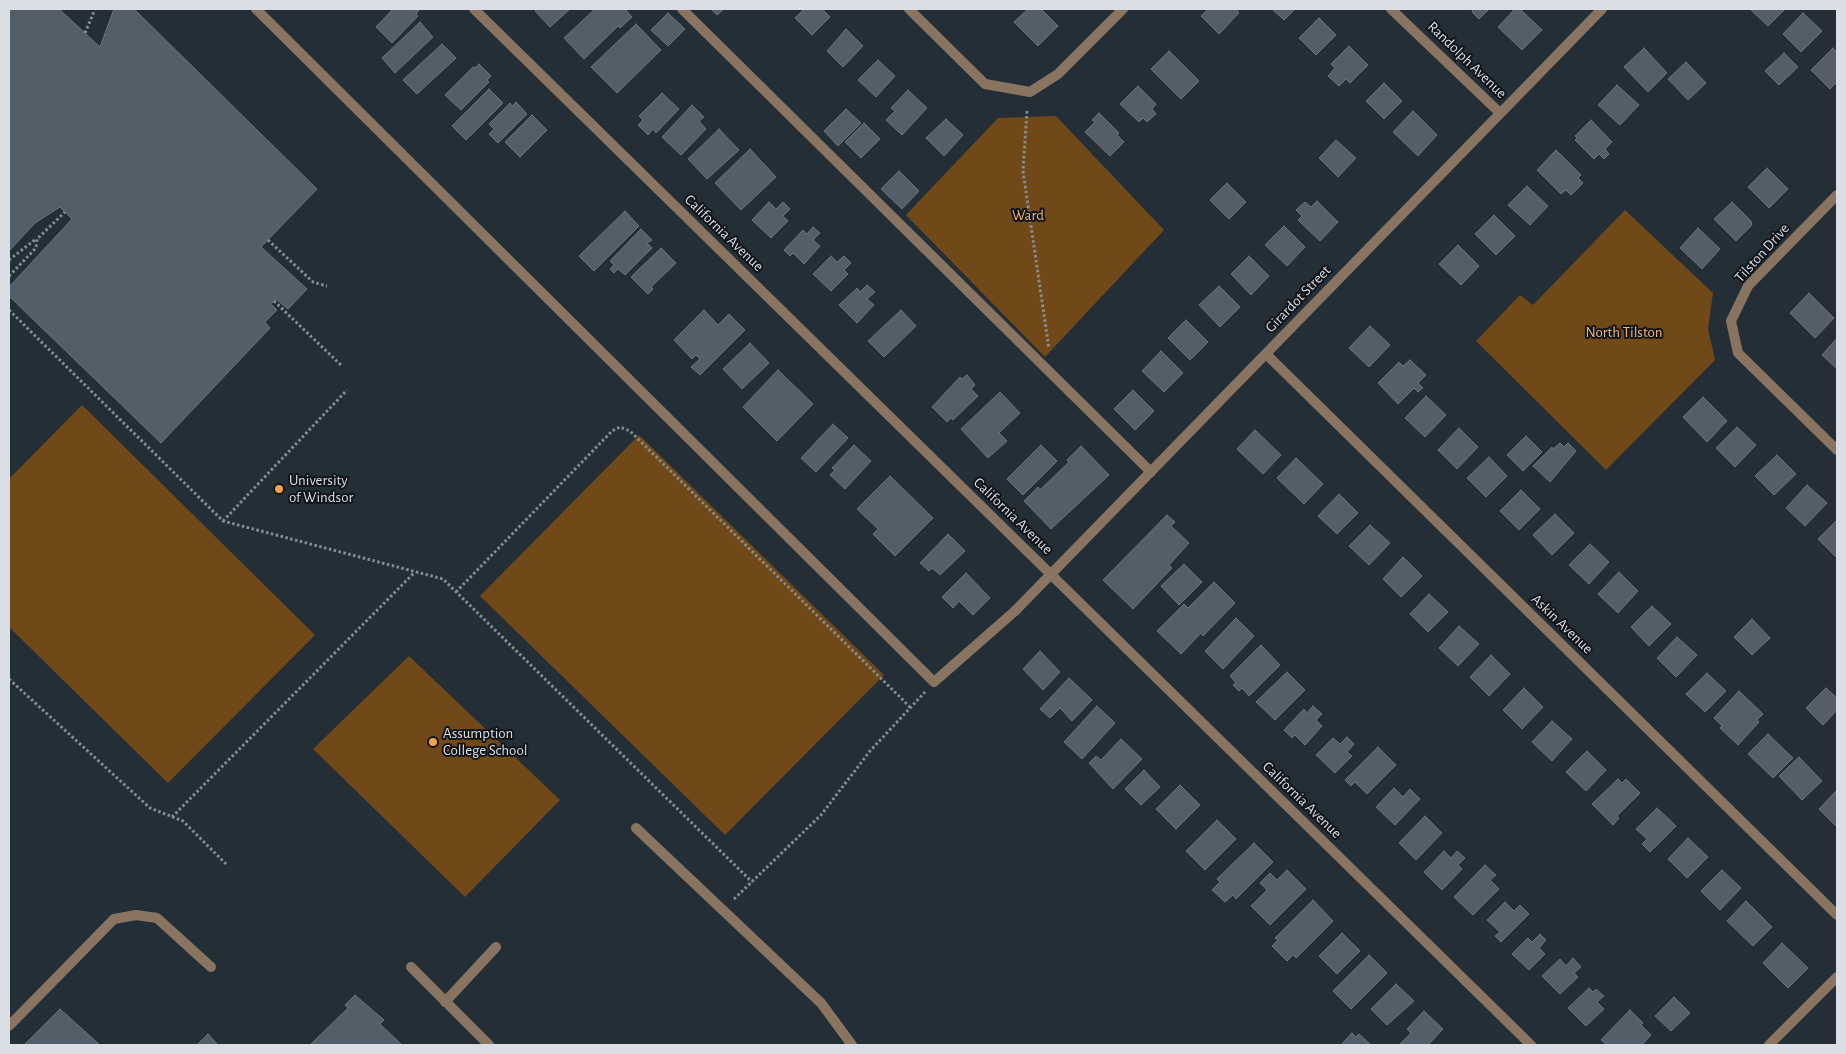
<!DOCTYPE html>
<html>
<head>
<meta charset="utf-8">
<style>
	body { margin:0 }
	#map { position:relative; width:1846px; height:1054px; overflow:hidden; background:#242e37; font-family:"Alegreya Sans",sans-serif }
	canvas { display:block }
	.frame { position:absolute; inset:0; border:10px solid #d9dfe5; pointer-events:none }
</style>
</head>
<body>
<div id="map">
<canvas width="1846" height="1054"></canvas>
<div class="frame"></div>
</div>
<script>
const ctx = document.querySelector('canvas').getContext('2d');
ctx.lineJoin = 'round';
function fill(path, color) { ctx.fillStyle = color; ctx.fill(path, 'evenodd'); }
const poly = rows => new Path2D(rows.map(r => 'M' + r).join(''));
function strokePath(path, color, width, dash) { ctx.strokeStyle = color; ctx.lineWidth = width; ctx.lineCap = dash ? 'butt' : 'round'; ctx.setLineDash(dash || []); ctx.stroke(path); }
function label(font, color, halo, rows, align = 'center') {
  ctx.font = font + ' "Alegreya Sans",sans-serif'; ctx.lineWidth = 4; ctx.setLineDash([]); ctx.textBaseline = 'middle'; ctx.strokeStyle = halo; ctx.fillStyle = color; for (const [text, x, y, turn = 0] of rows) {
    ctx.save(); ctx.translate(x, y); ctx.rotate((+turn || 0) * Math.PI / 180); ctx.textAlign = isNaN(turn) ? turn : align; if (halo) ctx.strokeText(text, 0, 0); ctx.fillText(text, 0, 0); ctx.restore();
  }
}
fill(poly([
	[1056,116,1164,230,1045,357,906,215,998,118],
	[1625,210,1713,293,1708,329,1715,360,1606,470,1476,341,1520,295,1533,305],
	[82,405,315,635,168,783,9,627,9,479],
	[639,435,884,675,725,835,480,596],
	[409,656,560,800,465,897,313,749]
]), '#714919');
const building = poly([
	[9,9,59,9,100,47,114,9,134,9,317,189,261,247,307,289,288,309,276,299,271,304,277,310,265,322,270,328,161,443,9,296,9,287,72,219,60,207,35,223,9,251,9,9],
	[393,9,419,10,416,14,418,16,392,43,376,27,393,9],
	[538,9,570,9,550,27,535,11,538,9],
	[595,9,625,9,632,17,620,28,618,26,584,59,564,38,595,9],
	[711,9,724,9,717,15,711,9],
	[804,9,822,9,830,17,812,35,795,18,804,9],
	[1028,9,1041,9,1058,26,1038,46,1014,22,1028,9],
	[1208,9,1236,9,1239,13,1219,34,1201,16,1208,9],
	[1272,9,1295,9,1284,20,1272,9],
	[1473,9,1489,9,1479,19,1472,12,1473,9],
	[1515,9,1520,9,1542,30,1522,50,1498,27,1515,9],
	[1750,9,1785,9,1768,26,1750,9],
	[668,13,685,29,668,46,651,30,668,13],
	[1803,13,1822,31,1801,52,1783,34,1803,13],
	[1319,18,1336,35,1316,55,1299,38,1319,18],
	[420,22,433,37,395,73,382,58,420,22],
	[636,24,661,50,617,93,591,67,636,24],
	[846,29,863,46,843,67,827,51,846,29],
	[442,44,456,58,417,94,403,80,442,44],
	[1349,46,1368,65,1350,83,1346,79,1339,86,1328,76,1335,68,1331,64,1349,46],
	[1644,48,1667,73,1648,92,1624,67,1644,48],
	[1833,48,1837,53,1837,82,1830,89,1811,70,1833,48],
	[1169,51,1199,81,1181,99,1151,69,1169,51],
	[1784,53,1798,67,1779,85,1765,71,1784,53],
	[878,60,895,76,876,97,858,80,878,60],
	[1686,62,1706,83,1688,100,1668,79,1686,62],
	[479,64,491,76,487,80,489,82,461,110,445,95,473,67,475,68,479,64],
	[1384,83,1402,101,1384,119,1366,101,1384,83],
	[1617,85,1639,105,1620,125,1598,105,1617,85],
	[1138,86,1156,104,1152,109,1156,114,1147,122,1143,118,1139,122,1120,104,1138,86],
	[489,89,503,103,466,140,452,126,489,89],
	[908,90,927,108,902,135,886,120,895,111,891,108,908,90],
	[662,93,679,109,656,133,653,129,648,135,638,125,643,120,639,116,662,93],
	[516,102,527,114,498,143,489,134,494,129,489,124,510,103,512,106,516,102],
	[692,105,704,117,699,121,706,129,681,155,662,137,692,105],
	[846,109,861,123,838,146,824,131,846,109],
	[1413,111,1437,135,1418,156,1393,132,1413,111],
	[1099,113,1119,133,1117,135,1124,142,1110,156,1085,132,1095,122,1092,120,1099,113],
	[532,115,547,130,520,157,505,142,532,115],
	[946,119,963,135,944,156,926,138,946,119],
	[1591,120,1612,142,1605,149,1609,154,1604,159,1599,154,1594,159,1575,140,1577,138,1575,136,1591,120],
	[864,123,880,139,861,158,845,142,864,123],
	[719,129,739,150,707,179,688,159,719,129],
	[1336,140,1356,158,1338,177,1319,158,1336,140],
	[750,149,776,177,741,210,715,183,750,149],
	[1556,150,1581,175,1578,178,1583,183,1571,195,1566,190,1561,194,1537,170,1556,150],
	[1767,168,1788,189,1769,208,1748,187,1767,168],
	[899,171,919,191,902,209,881,189,899,171],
	[1227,183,1246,202,1229,219,1210,200,1227,183],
	[1527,186,1548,206,1530,225,1508,205,1527,186],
	[1317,201,1338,222,1320,241,1298,220,1302,216,1296,210,1305,202,1311,207,1317,201],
	[769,202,776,209,783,202,790,209,783,216,788,221,771,238,752,220,769,202],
	[1732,202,1751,221,1752,225,1736,241,1714,219,1732,202],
	[625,211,639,226,594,271,579,256,625,211],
	[1494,215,1515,236,1496,255,1475,234,1494,215],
	[1284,226,1305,247,1287,266,1265,245,1284,226],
	[813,227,820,233,813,240,820,246,804,264,793,253,790,256,784,250,803,230,807,234,813,227],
	[1698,228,1720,249,1702,269,1680,248,1698,228],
	[641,229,652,240,647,243,652,248,625,275,618,269,614,273,610,269,614,265,610,261,641,229],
	[1458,245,1479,266,1461,285,1439,264,1458,245],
	[661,248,676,263,651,287,653,289,648,294,631,277,661,248],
	[831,256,837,262,844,256,851,263,844,270,848,274,831,291,813,274,831,256],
	[1249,256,1269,276,1251,295,1231,274,1249,256],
	[867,285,875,292,867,299,874,305,857,323,839,305,857,288,860,292,867,285],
	[1219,286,1240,307,1220,327,1199,305,1219,286],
	[1809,293,1834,318,1815,338,1790,313,1809,293],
	[704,310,718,325,729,314,745,330,700,375,691,367,700,359,696,355,692,359,674,340,704,310],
	[901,310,916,326,884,357,868,341,901,310],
	[1186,320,1208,342,1190,360,1168,338,1186,320],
	[1370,326,1390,345,1369,367,1349,348,1370,326],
	[1837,338,1837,369,1822,355,1837,338],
	[750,343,769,363,742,389,723,369,750,343],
	[1161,351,1183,373,1164,392,1142,371,1161,351],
	[1410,360,1426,375,1418,383,1423,388,1418,392,1414,388,1398,404,1378,383,1399,362,1403,366,1410,360],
	[778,370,813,404,777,441,743,407,778,370],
	[967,375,975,385,971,389,978,396,953,420,951,418,947,422,932,407,960,377,962,379,967,375],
	[1133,390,1154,411,1135,430,1114,409,1133,390],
	[1000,392,1020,413,999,433,1007,441,988,458,961,429,1000,392],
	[1426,396,1446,415,1425,437,1405,418,1426,396],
	[1703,397,1727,421,1707,442,1683,417,1703,397],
	[833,424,848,438,816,472,801,458,833,424],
	[1737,427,1756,445,1735,467,1716,448,1737,427],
	[1459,428,1478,447,1457,469,1438,450,1459,428],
	[1255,430,1281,455,1263,474,1237,449,1255,430],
	[1526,436,1542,452,1523,471,1507,455,1526,436],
	[1560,443,1564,447,1568,443,1576,451,1550,482,1533,466,1552,447,1553,449,1560,443],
	[854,445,871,461,845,489,830,475,835,470,832,468,854,445],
	[1041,445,1057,461,1023,495,1007,479,1041,445],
	[1081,446,1109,475,1051,529,1024,501,1038,487,1040,490,1069,462,1067,460,1081,446],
	[1777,455,1796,474,1774,495,1755,476,1777,455],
	[1489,457,1507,476,1486,497,1467,478,1489,457],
	[1296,458,1323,484,1304,504,1277,478,1296,458],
	[890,476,933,518,895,556,873,534,878,529,857,509,890,476],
	[1807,485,1827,503,1805,526,1786,508,1807,485],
	[1521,490,1540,509,1519,530,1500,511,1521,490],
	[1339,494,1358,513,1337,534,1318,516,1339,494],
	[1555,514,1574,533,1552,555,1533,535,1555,514],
	[1167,515,1175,522,1171,526,1189,543,1169,565,1172,568,1133,609,1103,580,1167,515],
	[1837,520,1837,558,1818,539,1837,520],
	[1370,525,1390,543,1369,565,1349,546,1370,525],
	[948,534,965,551,940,575,932,568,929,571,920,563,948,534],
	[1590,544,1609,562,1589,584,1569,565,1590,544],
	[1403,557,1422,576,1401,597,1383,579,1403,557],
	[1184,564,1202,582,1179,605,1161,586,1184,564],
	[1619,572,1638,591,1618,613,1598,594,1619,572],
	[966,573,990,598,973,615,959,601,953,608,942,597,966,573],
	[1214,582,1235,603,1203,636,1201,633,1181,654,1157,631,1184,604,1188,608,1214,582],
	[1429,594,1448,612,1428,632,1410,614,1429,594],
	[1652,606,1671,624,1649,646,1631,627,1652,606],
	[1236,618,1254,636,1223,669,1205,651,1236,618],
	[1752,619,1770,638,1752,655,1734,637,1752,619],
	[1459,626,1479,644,1458,666,1439,648,1459,626],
	[1677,637,1697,655,1676,677,1657,658,1677,637],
	[1261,645,1280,665,1249,696,1242,688,1239,691,1233,685,1236,683,1230,676,1261,645],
	[1040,651,1060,672,1043,690,1023,669,1040,651],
	[1491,655,1510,674,1489,696,1470,677,1491,655],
	[1287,672,1305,690,1275,720,1256,702,1287,672],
	[1707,673,1726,691,1705,712,1686,694,1707,673],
	[1069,678,1092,700,1072,721,1060,708,1050,718,1040,709,1069,678],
	[1524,688,1543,707,1522,729,1503,710,1524,688],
	[1826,688,1837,698,1837,710,1823,725,1806,708,1826,688],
	[1739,691,1763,714,1757,720,1759,722,1738,745,1720,728,1722,726,1714,718,1739,691],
	[1097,706,1115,723,1082,759,1064,742,1097,706],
	[1313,706,1322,714,1316,720,1322,726,1305,745,1295,735,1292,738,1284,730,1304,709,1307,713,1313,706],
	[1552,721,1572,739,1552,761,1532,742,1552,721],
	[1768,734,1793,758,1773,778,1748,754,1768,734],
	[1347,737,1354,744,1347,752,1352,756,1335,773,1316,755,1333,738,1340,744,1347,737],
	[1121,739,1142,759,1113,789,1089,763,1096,756,1101,760,1121,739],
	[1378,747,1396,765,1367,794,1355,782,1351,786,1345,780,1378,747],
	[1587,751,1606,770,1586,791,1566,772,1587,751],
	[1799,757,1822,781,1802,800,1779,776,1799,757],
	[1144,770,1160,787,1141,805,1125,789,1144,770],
	[1618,779,1622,783,1626,779,1640,793,1617,816,1619,818,1613,825,1592,804,1618,779],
	[1180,785,1200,805,1176,829,1156,809,1180,785],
	[1394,788,1403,797,1410,789,1420,799,1395,825,1376,807,1394,788],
	[1837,790,1837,827,1819,809,1837,790],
	[1657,808,1676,826,1650,852,1642,844,1647,839,1636,829,1657,808],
	[1425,816,1442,833,1416,860,1399,843,1425,816],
	[1217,820,1236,839,1205,870,1186,851,1217,820],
	[1688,838,1708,857,1687,878,1668,859,1688,838],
	[1254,843,1273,862,1236,899,1233,895,1225,902,1212,890,1220,882,1217,879,1254,843],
	[1444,851,1451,858,1457,851,1465,858,1458,865,1462,869,1442,890,1424,872,1444,851],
	[1485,865,1496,875,1490,880,1499,889,1473,915,1454,897,1485,865],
	[1287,870,1306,889,1270,925,1251,906,1267,890,1260,883,1270,873,1277,880,1287,870],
	[1722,870,1741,888,1720,910,1701,891,1722,870],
	[1313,900,1333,921,1296,958,1293,955,1287,961,1272,946,1278,940,1275,938,1313,900],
	[1746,901,1772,927,1753,946,1727,921,1746,901],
	[1505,902,1514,911,1520,905,1529,914,1501,942,1495,936,1500,932,1487,920,1505,902],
	[1342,933,1360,951,1337,974,1319,956,1342,933],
	[1540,934,1546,940,1539,948,1545,954,1529,970,1512,954,1528,938,1532,942,1540,934],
	[1782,943,1808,968,1788,988,1763,963,1782,943],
	[1369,955,1387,973,1351,1009,1333,991,1369,955],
	[1573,958,1581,967,1574,973,1578,977,1560,994,1542,976,1560,959,1566,966,1573,958],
	[1396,984,1414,1001,1387,1025,1371,1009,1396,984],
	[1589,988,1593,992,1596,989,1604,996,1597,1002,1604,1009,1586,1026,1568,1008,1589,988],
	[355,995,384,1020,380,1024,402,1045,310,1045,348,1008,345,1005,355,995],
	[1674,997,1690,1013,1671,1031,1655,1016,1674,997],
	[60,1009,100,1045,24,1045,60,1009],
	[1630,1010,1643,1023,1641,1025,1651,1035,1642,1045,1607,1045,1601,1040,1630,1010],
	[1424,1011,1443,1029,1428,1045,1402,1045,1400,1044,1411,1033,1407,1029,1424,1011],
	[1352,1033,1356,1037,1359,1034,1371,1045,1341,1045,1352,1033],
	[208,1034,218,1045,197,1045,208,1034]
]);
fill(building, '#535e68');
strokePath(building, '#6a7580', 1);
strokePath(poly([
	[85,33,95,9],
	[1027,111,1023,171,1049,349],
	[268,240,313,282,327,286],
	[9,260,36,239],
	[9,276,36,248,37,239,65,212],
	[274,301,342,366],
	[9,310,223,521,443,579,752,882],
	[223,521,347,390],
	[456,592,612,431,620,427,630,431,911,708],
	[9,679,150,808,183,821,226,864],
	[172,817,415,572],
	[734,899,821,815,870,751,925,692]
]), '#858d95', 3, [2.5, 2.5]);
strokePath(poly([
	[256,9,934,682,1015,611],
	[682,9,1151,472],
	[636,828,821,1003,852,1045],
	[411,967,489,1045],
	[445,1002,496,947],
	[9,1026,114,919,136,915,157,918,211,967]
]), '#887460', 10);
strokePath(poly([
	[474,9,1531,1045],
	[909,9,985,84,1030,92,1058,74,1123,9],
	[1391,9,1500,113],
	[1837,195,1748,286,1731,321,1738,353,1837,450],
	[1266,354,1837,915],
	[1015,611,1602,9],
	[1769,1045,1837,977]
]), '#887460', 10);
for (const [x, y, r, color] of [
	[279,489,5,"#f3a443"],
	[433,742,5,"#f3a443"]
]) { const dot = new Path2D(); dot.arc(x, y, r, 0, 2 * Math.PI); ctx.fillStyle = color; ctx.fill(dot); strokePath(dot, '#11151a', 2); }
label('15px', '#d9dfe5', '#11151a', [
	["Randolph Avenue",1467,60,44],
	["California Avenue",724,233,44],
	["Tilston Drive",1762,253,-48],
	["Girardot Street",1298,299,-46],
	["California Avenue",1013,516,44],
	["Askin Avenue",1562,624,44],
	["California Avenue",1302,800,44]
]);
label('15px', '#f7b770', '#11151a', [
	["Ward",1028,215],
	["North Tilston",1624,332]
]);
label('15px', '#d9dfe5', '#11151a', [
	["University",289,480],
	["of Windsor",289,497],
	["Assumption",443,733],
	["College School",443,750]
], 'left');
</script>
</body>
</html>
